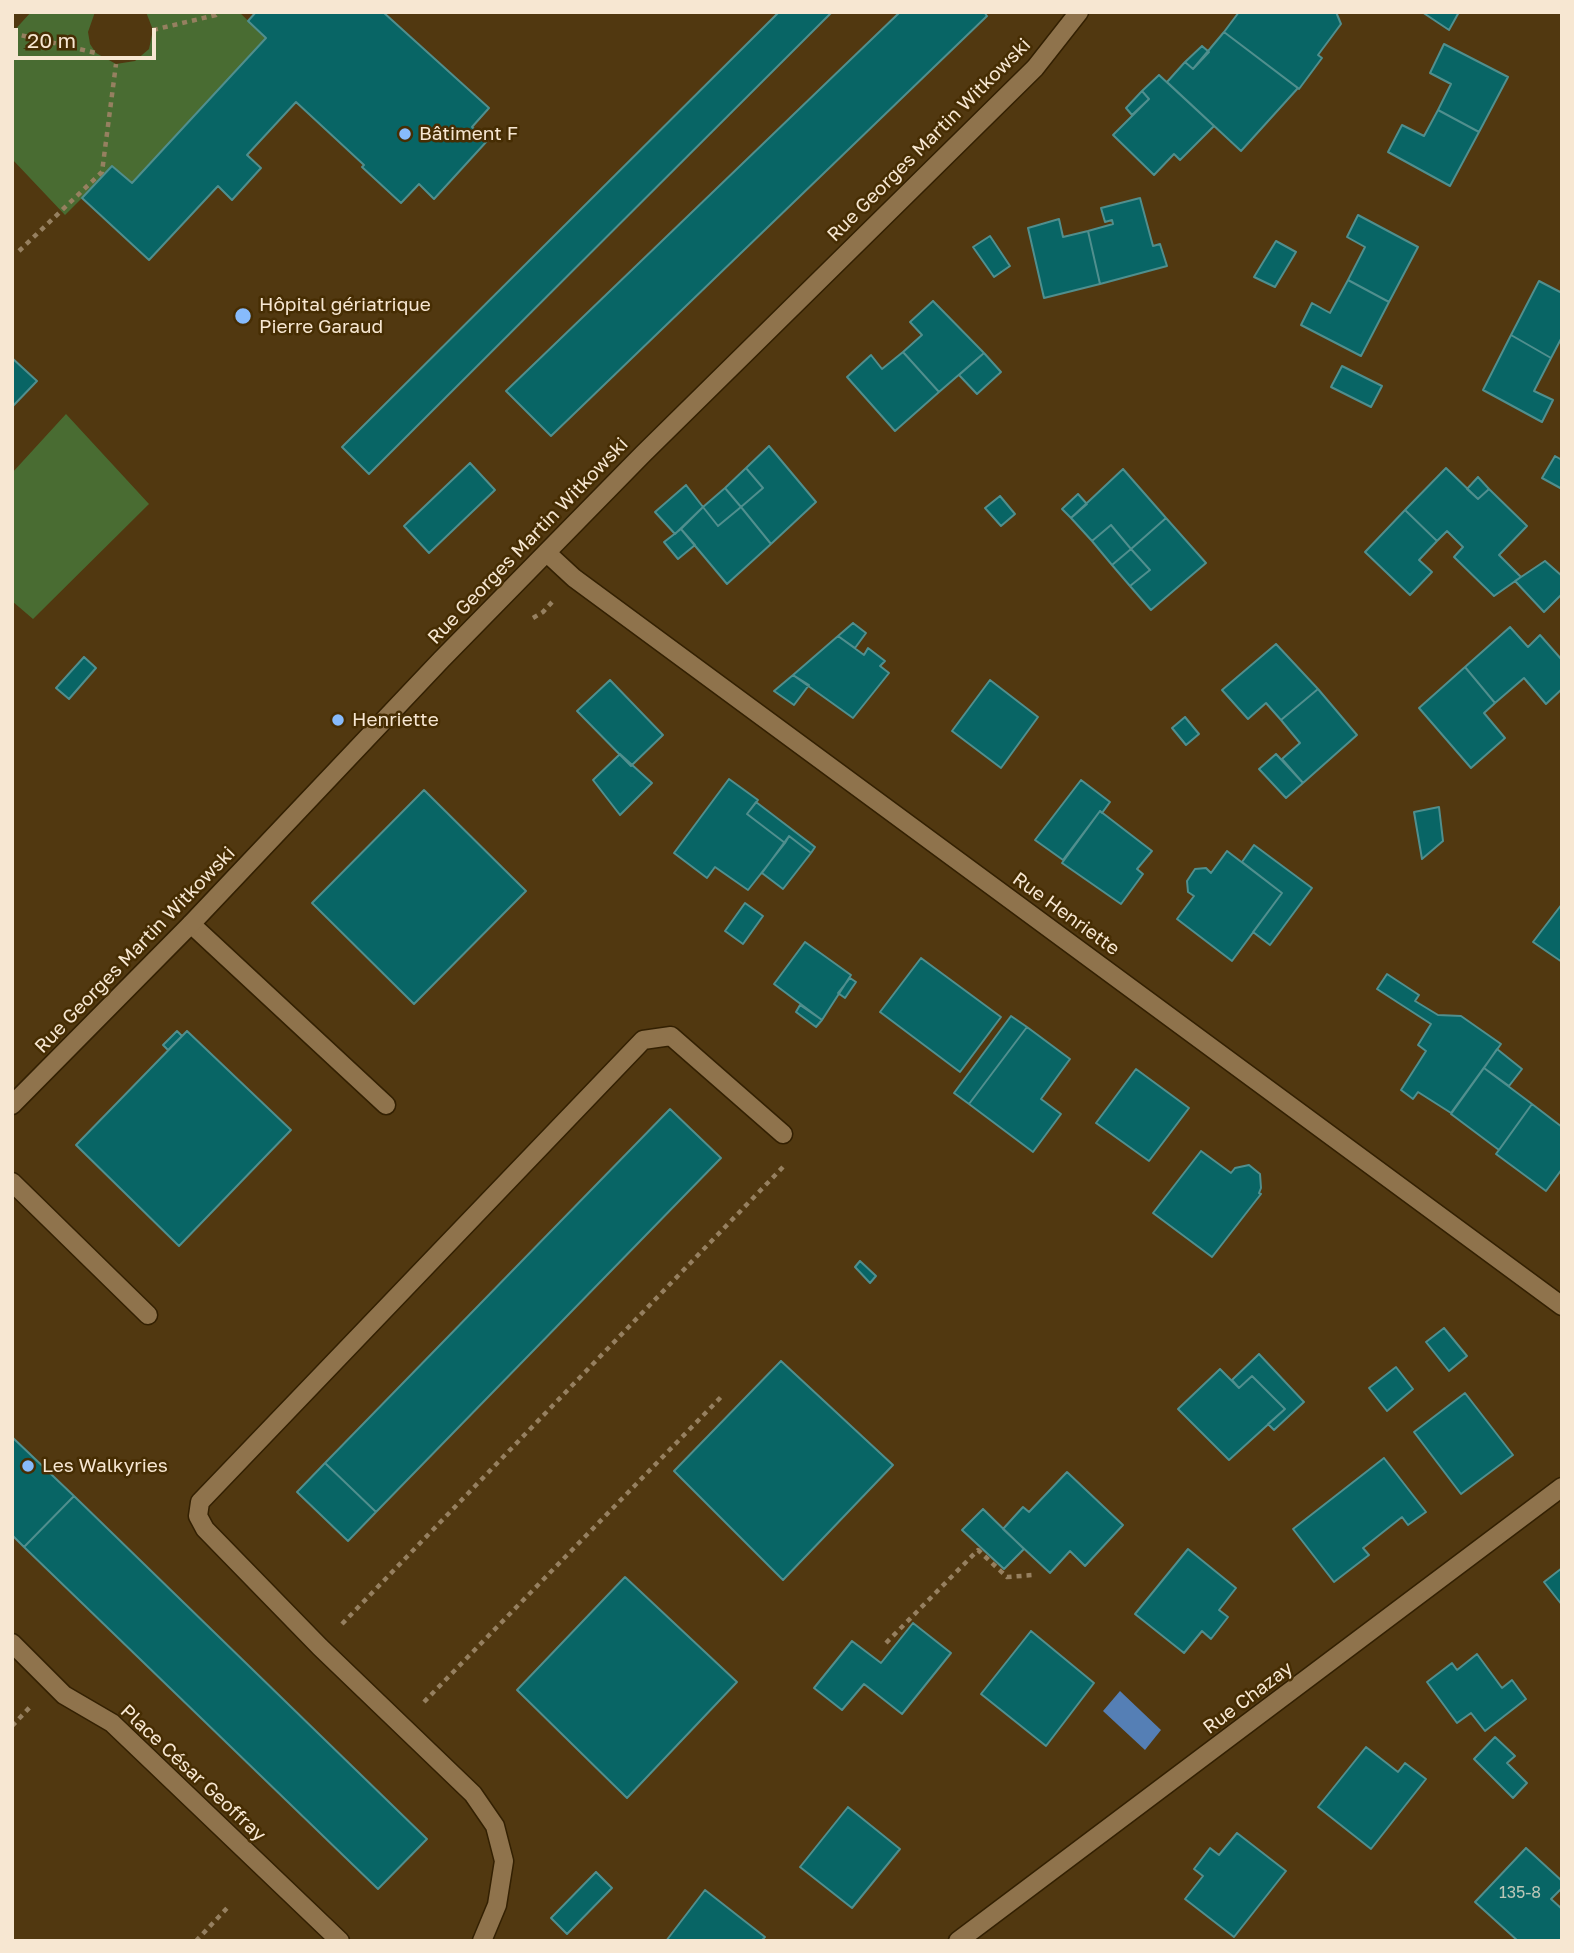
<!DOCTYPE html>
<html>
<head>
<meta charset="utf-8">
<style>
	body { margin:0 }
	#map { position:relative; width:1574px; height:1953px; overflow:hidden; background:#513810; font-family:"Golos Text",sans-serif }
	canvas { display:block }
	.frame { position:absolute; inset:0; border:14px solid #f7e7d2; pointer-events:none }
	.scale { position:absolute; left:14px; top:28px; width:142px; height:32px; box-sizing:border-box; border:4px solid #f7e7d2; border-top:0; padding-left:9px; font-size:21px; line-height:24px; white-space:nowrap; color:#f7e7d2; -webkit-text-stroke:5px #462d03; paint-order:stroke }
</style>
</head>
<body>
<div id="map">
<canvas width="1574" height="1953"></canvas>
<div class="frame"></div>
<div class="scale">20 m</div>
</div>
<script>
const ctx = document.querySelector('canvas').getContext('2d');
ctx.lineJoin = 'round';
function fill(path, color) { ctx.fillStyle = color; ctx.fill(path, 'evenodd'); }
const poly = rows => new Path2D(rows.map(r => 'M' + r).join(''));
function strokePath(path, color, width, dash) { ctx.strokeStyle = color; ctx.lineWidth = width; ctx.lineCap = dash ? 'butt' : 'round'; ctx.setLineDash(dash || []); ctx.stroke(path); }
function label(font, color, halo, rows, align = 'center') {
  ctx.font = font + ' "Golos Text",sans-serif'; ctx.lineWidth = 5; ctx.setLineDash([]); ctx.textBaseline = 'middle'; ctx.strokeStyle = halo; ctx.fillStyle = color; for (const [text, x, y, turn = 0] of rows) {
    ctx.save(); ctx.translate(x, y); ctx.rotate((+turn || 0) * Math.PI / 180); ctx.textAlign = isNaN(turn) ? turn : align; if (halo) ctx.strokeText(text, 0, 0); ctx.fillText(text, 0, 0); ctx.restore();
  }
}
fill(poly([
	[31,12,95,12,88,32,90,44,96,53,116,64,135,61,149,49,153,30,146,12,239,12,266,38,132,183,82,198,65,215,12,159,12,33],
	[66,414,149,504,33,619,12,601,12,473]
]), '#496c32');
fill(poly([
	[1120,1691,1161,1730,1145,1750,1103,1711]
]), '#557fb5');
const building = poly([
	[256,12,383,12,489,108,472,127,487,141,434,199,419,184,401,203,362,167,364,165,296,102,247,155,261,168,232,200,218,186,149,260,82,198,112,166,132,183,266,38,248,21,256,12],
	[779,12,832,12,369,474,342,447,779,12],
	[900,12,984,12,987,16,551,436,506,391,900,12],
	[1239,12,1336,12,1341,24,1318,55,1322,58,1299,89,1224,32,1239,12],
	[1422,12,1459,12,1449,30,1422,12],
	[1224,32,1298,88,1241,151,1167,82,1185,62,1193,69,1224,32],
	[1444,44,1508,77,1479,132,1438,110,1451,84,1430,73,1444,44],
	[1202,46,1209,52,1193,69,1185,62,1202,46],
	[1159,75,1214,126,1180,160,1174,154,1154,175,1113,135,1149,99,1142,91,1159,75],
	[1142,91,1149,99,1132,115,1126,108,1142,91],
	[1438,110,1479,132,1450,186,1388,152,1402,125,1424,136,1438,110],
	[1140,198,1153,246,1160,244,1167,266,1100,284,1088,231,1113,224,1112,220,1105,222,1101,208,1140,198],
	[1358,215,1418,247,1389,302,1348,280,1365,247,1347,237,1358,215],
	[1059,219,1063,237,1088,231,1100,284,1044,298,1028,228,1059,219],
	[990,236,1010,266,994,277,973,247,990,236],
	[1276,241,1296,252,1275,287,1254,277,1276,241],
	[1348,280,1389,302,1361,356,1301,325,1312,303,1330,313,1348,280],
	[1539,281,1562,293,1562,337,1551,358,1511,335,1539,281],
	[933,301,984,353,939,392,903,352,922,335,910,322,933,301],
	[1511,335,1551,358,1534,391,1553,400,1542,422,1483,390,1511,335],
	[903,352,939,392,895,431,847,377,871,355,882,369,903,352],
	[984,353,1001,372,977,394,959,375,984,353],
	[12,358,37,381,12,407,12,358],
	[1342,366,1382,386,1371,407,1331,387,1342,366],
	[769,446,816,502,771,544,741,507,763,488,746,468,769,446],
	[1555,456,1562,460,1562,489,1542,478,1555,456],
	[470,463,495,490,429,553,404,526,470,463],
	[746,468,763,488,741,507,725,488,746,468],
	[1446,468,1478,499,1489,489,1527,526,1499,555,1521,577,1494,596,1454,557,1463,547,1447,531,1437,541,1405,510,1446,468],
	[1123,469,1166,518,1131,549,1111,525,1092,541,1071,518,1123,469],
	[1478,477,1489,489,1478,499,1467,489,1478,477],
	[686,485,703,507,675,534,655,512,686,485],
	[725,488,741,507,718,526,703,507,725,488],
	[1078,494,1087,504,1071,518,1062,509,1078,494],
	[1000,496,1015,514,1001,526,985,508,1000,496],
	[703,507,718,526,741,507,771,544,727,584,681,529,703,507],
	[1405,510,1437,541,1419,560,1432,572,1410,595,1365,552,1405,510],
	[1166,518,1206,563,1151,610,1130,586,1150,570,1131,549,1166,518],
	[1111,525,1131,549,1112,565,1092,541,1111,525],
	[681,529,695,545,678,559,664,542,681,529],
	[1131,549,1150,570,1130,586,1112,565,1131,549],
	[1545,561,1562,576,1562,594,1544,612,1515,581,1545,561],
	[853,623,866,633,855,648,838,636,853,623],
	[1510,627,1528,647,1540,635,1562,660,1562,689,1546,704,1524,678,1495,703,1465,667,1510,627],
	[838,636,864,655,868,648,885,661,880,666,889,673,853,718,793,675,838,636],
	[1276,644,1318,689,1281,720,1266,703,1248,719,1222,690,1276,644],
	[84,657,96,668,69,699,56,688,84,657],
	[1465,667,1495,703,1484,713,1505,738,1471,768,1419,708,1465,667],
	[793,675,809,685,794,705,774,691,793,675],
	[610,680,663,735,631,766,577,711,610,680],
	[990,680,1038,717,1001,768,952,731,990,680],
	[1318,689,1357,735,1303,783,1282,759,1300,743,1281,720,1318,689],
	[1185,717,1199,734,1186,745,1172,728,1185,717],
	[620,754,652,783,620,815,593,780,620,754],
	[1276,754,1303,783,1286,798,1259,769,1276,754],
	[729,779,758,800,747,814,785,843,748,890,715,867,707,878,674,853,729,779],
	[1081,780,1110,802,1102,813,1100,811,1063,860,1035,840,1081,780],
	[424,790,526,891,414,1004,312,903,424,790],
	[756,802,815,847,811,853,789,836,785,843,747,814,756,802],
	[1439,807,1443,841,1422,859,1414,812,1439,807],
	[1100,811,1152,851,1137,869,1143,874,1121,904,1062,863,1100,811],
	[789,836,811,853,783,889,762,873,789,836],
	[1254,845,1312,888,1270,945,1253,932,1282,893,1242,862,1254,845],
	[1227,851,1282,893,1232,961,1177,919,1194,896,1188,892,1187,881,1195,869,1206,868,1211,873,1227,851],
	[745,903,763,916,743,944,725,931,745,903],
	[1562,904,1562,962,1533,942,1562,904],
	[805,942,851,975,822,1020,774,984,805,942],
	[921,958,1001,1017,960,1072,880,1012,921,958],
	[1387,974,1419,995,1415,1001,1438,1015,1461,1016,1501,1044,1451,1113,1418,1092,1413,1099,1401,1090,1426,1051,1418,1045,1431,1024,1377,989,1387,974],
	[850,978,856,982,845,998,838,993,850,978],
	[800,1005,822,1020,816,1027,796,1012,800,1005],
	[1011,1016,1027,1027,969,1104,954,1093,1011,1016],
	[1027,1027,1070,1059,1041,1099,1061,1114,1033,1152,969,1104,1027,1027],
	[177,1031,182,1036,168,1050,163,1045,177,1031],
	[187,1031,291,1130,179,1246,76,1145,187,1031],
	[1497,1049,1522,1069,1509,1086,1484,1068,1497,1049],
	[1484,1068,1532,1104,1499,1150,1451,1114,1484,1068],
	[1136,1069,1189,1108,1149,1161,1096,1123,1136,1069],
	[1532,1104,1562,1127,1562,1169,1546,1191,1496,1154,1532,1104],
	[670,1109,721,1158,376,1512,325,1463,670,1109],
	[1201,1151,1231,1173,1235,1168,1249,1165,1260,1174,1261,1188,1259,1193,1261,1194,1212,1257,1153,1213,1201,1151],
	[860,1261,876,1276,870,1283,855,1267,860,1261],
	[1444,1328,1467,1356,1449,1371,1426,1342,1444,1328],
	[1259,1354,1304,1402,1274,1430,1268,1424,1285,1409,1252,1376,1239,1388,1232,1380,1259,1354],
	[781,1361,893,1465,783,1580,674,1471,781,1361],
	[1396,1367,1413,1389,1387,1411,1369,1388,1396,1367],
	[1220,1369,1239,1388,1252,1376,1285,1409,1229,1460,1178,1409,1220,1369],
	[1465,1393,1513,1455,1461,1494,1414,1432,1465,1393],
	[12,1437,74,1496,24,1547,12,1535,12,1437],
	[1384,1458,1426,1512,1408,1525,1402,1517,1363,1548,1369,1555,1334,1582,1293,1529,1384,1458],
	[325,1463,376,1512,348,1541,297,1492,325,1463],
	[1067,1472,1123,1525,1085,1566,1070,1551,1050,1573,1003,1529,1023,1507,1029,1512,1067,1472],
	[74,1496,427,1839,378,1889,24,1547,74,1496],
	[983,1509,1024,1549,1004,1569,962,1530,983,1509],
	[1188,1549,1236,1588,1219,1610,1228,1617,1211,1639,1202,1631,1184,1653,1135,1614,1188,1549],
	[1562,1568,1562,1605,1544,1582,1562,1568],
	[625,1577,737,1682,627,1798,517,1690,625,1577],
	[913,1623,951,1653,902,1714,864,1684,842,1710,814,1688,852,1641,881,1663,913,1623],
	[1031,1631,1094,1683,1046,1746,981,1694,1031,1631],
	[1477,1654,1502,1688,1512,1680,1526,1699,1485,1731,1471,1713,1457,1723,1427,1682,1452,1663,1457,1670,1477,1654],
	[1495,1737,1515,1756,1507,1763,1527,1783,1513,1798,1474,1759,1495,1737],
	[1366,1747,1398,1772,1405,1763,1426,1779,1371,1849,1318,1807,1366,1747],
	[848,1807,900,1849,852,1908,800,1867,848,1807],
	[1237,1833,1286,1871,1234,1937,1185,1899,1203,1876,1194,1869,1210,1848,1219,1855,1237,1833],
	[1526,1848,1562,1881,1562,1888,1551,1899,1562,1909,1562,1941,1518,1941,1475,1902,1526,1848],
	[596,1872,612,1888,567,1934,551,1918,596,1872],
	[705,1890,765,1937,761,1941,666,1941,705,1890]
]);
fill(building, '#086565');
strokePath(building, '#508f8e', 2);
const lane = poly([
	[191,924,386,1105],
	[12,1182,148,1315],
	[482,1941,497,1905,504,1861,495,1826,473,1794,320,1647,205,1529,198,1516,200,1502,643,1040,671,1036,783,1134]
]);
const street = poly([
	[547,553,574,578,1562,1306],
	[12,1105,191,924,441,660,643,454,1035,68,1079,12],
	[12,1643,64,1695,112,1723,340,1941],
	[958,1941,1562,1487]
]);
strokePath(lane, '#332002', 21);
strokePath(street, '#332002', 21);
strokePath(poly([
	[153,30,216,15,219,12],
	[12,33,96,53],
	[19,251,102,172,116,64],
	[533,618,543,612,553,601],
	[342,1624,783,1167],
	[886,1643,978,1550,1007,1577,1033,1575],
	[424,1702,723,1395],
	[12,1726,31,1706],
	[196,1941,229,1906]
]), '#968060', 4.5, [5, 5]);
strokePath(lane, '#8f734c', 18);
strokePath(street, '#8f734c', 18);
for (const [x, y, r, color] of [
	[405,134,7,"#87bbfc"],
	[243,316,9,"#87bbfc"],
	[338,720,7,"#87bbfc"],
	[28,1466,7,"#87bbfc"]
]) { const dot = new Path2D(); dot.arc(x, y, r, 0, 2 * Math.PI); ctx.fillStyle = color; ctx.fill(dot); strokePath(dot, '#462d03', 2.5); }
label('16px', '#bbc6b7', null, [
	["135-8",1520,1893]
]);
label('19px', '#f7e7d2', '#462d03', [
	["Bâtiment F",419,134],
	["Hôpital gériatrique",259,305],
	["Pierre Garaud",259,327],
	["Henriette",352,720],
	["Les Walkyries",42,1466]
], 'left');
label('19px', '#f7e7d2', '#462d03', [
	["Rue Georges Martin Witkowski",929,140,-45],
	["Rue Georges Martin Witkowski",528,541,-46],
	["Rue Henriette",1066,914,36],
	["Rue Georges Martin Witkowski",135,950,-46],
	["Rue Chazay",1248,1698,-37],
	["Place César Geoffray",193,1773,43]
]);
</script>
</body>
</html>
